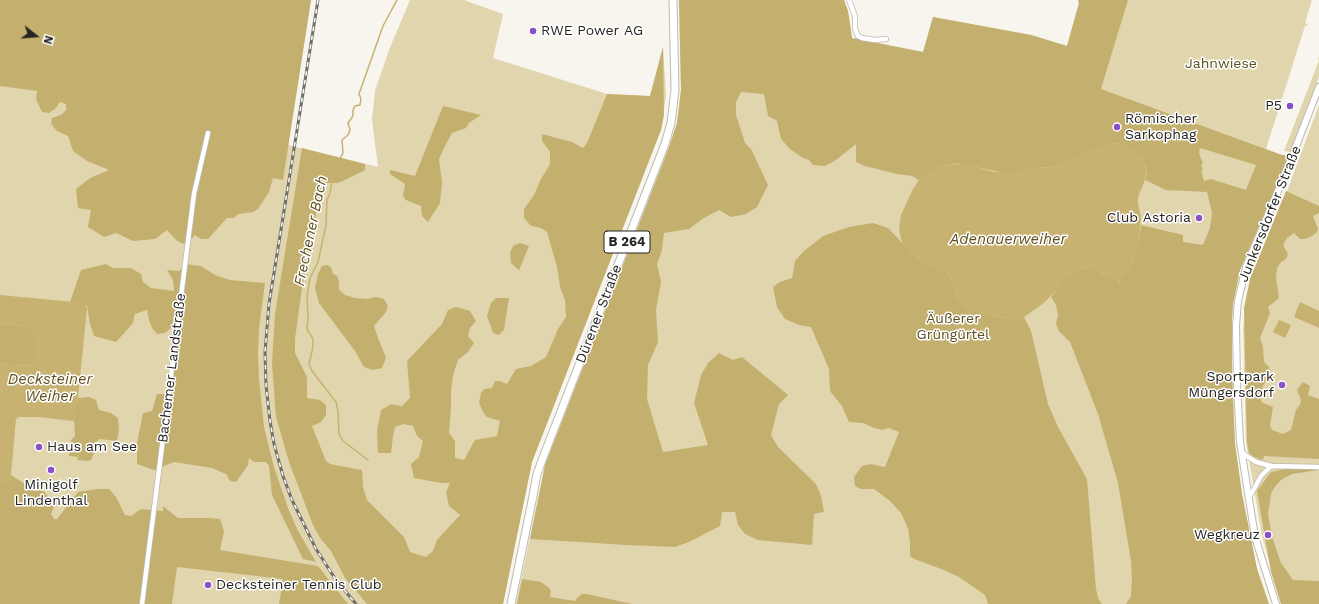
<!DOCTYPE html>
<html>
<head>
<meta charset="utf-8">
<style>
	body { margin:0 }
	#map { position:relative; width:1319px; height:604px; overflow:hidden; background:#f7f5ed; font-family:"Work Sans",sans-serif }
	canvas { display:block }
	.north { position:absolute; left:16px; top:16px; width:40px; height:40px; -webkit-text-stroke:3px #fff; paint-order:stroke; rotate:107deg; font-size:11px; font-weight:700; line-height:16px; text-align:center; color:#252421 }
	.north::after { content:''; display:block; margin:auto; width:14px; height:18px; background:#252421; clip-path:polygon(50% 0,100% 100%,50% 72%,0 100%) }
</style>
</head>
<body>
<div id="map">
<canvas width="1319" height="604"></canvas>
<div class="north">N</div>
</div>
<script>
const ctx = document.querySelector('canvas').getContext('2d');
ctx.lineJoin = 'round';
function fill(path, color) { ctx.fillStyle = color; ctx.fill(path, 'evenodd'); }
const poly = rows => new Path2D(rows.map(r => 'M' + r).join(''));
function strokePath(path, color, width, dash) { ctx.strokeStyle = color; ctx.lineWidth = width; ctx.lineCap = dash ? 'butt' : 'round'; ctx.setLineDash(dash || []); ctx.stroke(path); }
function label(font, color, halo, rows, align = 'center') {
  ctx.font = font + ' "Work Sans",sans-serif'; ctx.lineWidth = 3; ctx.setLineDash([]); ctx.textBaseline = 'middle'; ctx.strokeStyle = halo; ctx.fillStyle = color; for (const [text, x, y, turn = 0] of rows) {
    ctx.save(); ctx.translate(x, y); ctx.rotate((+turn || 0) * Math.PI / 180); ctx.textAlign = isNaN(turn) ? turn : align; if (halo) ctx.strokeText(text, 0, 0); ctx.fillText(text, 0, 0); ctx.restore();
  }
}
fill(poly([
	[0,0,311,0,288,145,378,167,372,119,375,91,389,50,410,0,464,0,503,14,493,58,607,94,650,96,663,47,666,95,661,130,532,462,503,604,0,604],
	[679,0,844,0,848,11,852,38,923,52,933,17,1031,35,1067,46,1079,3,1078,0,1312,0,1305,23,1308,24,1307,26,1305,26,1266,149,1289,158,1240,270,1233,304,1231,330,1235,444,1242,494,1257,569,1269,604,516,604,545,465,668,150,677,123,681,90],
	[1319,56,1319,77,1291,152,1284,151,1319,60,1318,59],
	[1319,105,1319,604,1281,604,1262,536,1246,442,1243,328,1250,279,1287,191]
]), '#e1d5ad');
fill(poly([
	[0,0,311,0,283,180,273,178,269,192,258,209,253,212,238,214,234,218,227,218,208,239,201,239,195,235,190,240,184,244,177,241,167,230,155,239,133,241,116,233,104,237,88,227,91,210,78,208,76,189,90,178,109,170,87,161,73,151,68,136,57,131,51,124,52,118,61,115,66,110,66,104,60,102,55,109,49,113,42,112,36,99,37,91,0,86],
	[679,0,844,0,848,11,852,38,923,52,933,17,1031,35,1067,46,1079,3,1078,0,1128,0,1101,89,1282,155,1290,155,1240,270,1233,304,1232,320,1232,379,1235,444,1242,494,1257,569,1269,604,1126,604,1131,596,1132,579,1131,561,1118,483,1098,414,1070,342,1059,331,1056,324,1058,315,1056,305,1051,297,1062,282,1071,274,1088,267,1095,268,1102,274,1112,278,1119,283,1120,279,1131,269,1139,240,1141,225,1183,235,1183,242,1203,245,1210,228,1212,213,1207,192,1166,190,1145,180,1147,174,1146,167,1142,158,1125,143,1117,143,1105,145,1082,156,1053,167,1034,168,1012,172,999,172,958,163,943,166,919,180,912,176,897,174,865,166,856,162,856,144,836,160,825,166,813,165,809,160,803,158,790,149,781,139,777,121,768,116,764,94,741,92,736,102,736,115,745,143,751,149,768,185,757,207,746,214,731,217,719,210,704,218,689,229,664,233,662,250,657,264,661,282,656,310,658,342,648,365,647,399,663,452,708,445,694,403,701,375,708,363,719,353,733,360,742,357,788,395,779,404,771,435,778,447,816,484,821,496,824,512,814,514,812,545,758,540,745,534,738,525,735,512,722,512,720,526,689,542,675,547,626,545,530,539,545,465,668,150,677,123,681,90],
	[1200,148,1256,165,1246,190,1211,179,1204,181,1201,171,1203,170,1201,165,1203,164,1199,153],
	[663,47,664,115,661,130,532,462,503,604,367,604,345,578,331,551,320,538,313,525,289,462,276,417,272,363,275,314,302,148,365,164,365,170,345,180,338,183,323,183,320,192,302,288,295,339,295,353,307,377,307,398,320,400,326,405,326,415,321,422,312,426,326,461,330,464,362,470,363,487,367,500,404,537,410,552,426,557,433,551,437,540,460,515,449,506,446,492,450,483,441,483,414,478,411,464,419,457,423,441,417,436,413,426,403,424,395,427,393,436,391,453,378,453,377,431,381,410,391,404,402,406,410,398,407,361,442,324,448,310,456,307,470,311,476,321,470,328,468,336,474,343,468,352,458,360,453,376,451,391,451,407,449,433,455,441,455,458,464,460,475,440,497,436,500,421,487,417,483,412,479,403,481,393,484,389,492,388,495,381,500,381,507,384,516,369,531,366,546,357,558,329,566,317,565,300,560,287,557,267,547,232,541,228,531,226,524,218,524,209,534,195,541,179,550,164,550,152,542,141,542,134,572,142,583,148,587,143,607,94,650,96],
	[443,106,481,115,469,123,466,128,452,133,444,148,439,159,442,182,440,203,428,222,422,216,421,206,406,200,403,196,405,184,390,174,390,170,415,176],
	[1286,191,1319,206,1319,213,1313,216,1318,229,1317,232,1312,236,1305,239,1300,239,1294,233,1287,238,1283,245,1288,254,1286,259,1281,262,1277,268,1276,278,1279,298,1268,307,1270,313,1260,338,1263,347,1264,362,1269,367,1270,373,1263,386,1261,402,1273,407,1270,425,1272,430,1283,434,1291,430,1296,410,1300,405,1301,400,1297,390,1303,382,1310,386,1308,395,1319,399,1319,459,1264,456,1263,460,1254,457,1249,453,1247,442,1244,308,1250,279],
	[873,223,888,228,916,257,948,273,952,280,956,297,963,306,981,313,1014,320,1024,317,1031,331,1048,404,1058,427,1087,479,1096,589,1098,598,1102,604,988,604,985,595,959,577,944,570,914,559,910,556,910,542,908,528,901,513,890,501,874,489,861,489,855,486,854,477,862,466,870,464,885,467,899,432,889,428,882,430,874,428,863,423,849,422,842,406,830,391,829,369,811,327,799,325,785,319,777,307,773,287,780,282,792,278,795,261,804,251,823,236,849,227],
	[520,243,529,246,519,270,511,263,510,253,513,246],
	[106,264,113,268,131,268,141,274,143,282,151,288,174,291,173,280,167,270,179,271,186,264,201,266,215,275,230,280,265,283,259,329,258,353,259,379,264,427,274,467,288,508,297,529,316,562,303,559,272,495,269,466,266,462,254,462,249,458,248,465,236,482,230,481,226,474,212,468,174,462,154,470,137,464,137,443,143,413,152,411,157,394,171,394,179,325,174,325,165,333,157,334,152,328,149,320,147,310,135,314,133,323,116,342,94,336,90,324,87,306,84,303,70,302,81,270],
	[327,265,331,267,333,274,337,276,339,281,339,290,345,295,355,298,367,299,376,297,384,299,388,306,386,312,374,326,377,335,386,358,382,368,373,370,364,367,355,351,319,303,315,288,318,274,322,266],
	[496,298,509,298,504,330,499,335,493,333,487,316,491,303],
	[0,324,32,327,35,335,35,361,33,365,13,366,0,363],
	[89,397,96,400,99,410,111,413,118,418,119,429,117,441,100,439,96,442,95,451,91,460,88,461,77,460,78,457,69,456,71,440,75,436,74,420,78,398],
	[1291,468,1319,469,1319,470,1292,474,1286,477,1281,480,1274,488,1271,494,1268,514,1272,537,1281,563,1293,580,1319,581,1319,604,1281,604,1271,572,1257,491,1271,472],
	[11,475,28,486,40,487,51,500,54,507,51,514,54,519,57,519,78,492,97,489,109,489,116,497,125,515,131,516,141,509,163,511,163,506,178,518,210,518,220,519,224,531,220,550,318,566,348,604,279,604,283,579,177,567,172,604,0,604,0,483,7,483,9,481],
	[522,579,541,582,548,587,551,591,550,597,575,601,578,597,582,594,587,594,632,604,517,604]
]), '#c4b06e');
fill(poly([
	[1117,143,1125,143,1134,148,1142,158,1147,171,1145,180,1138,197,1138,203,1141,217,1139,240,1131,270,1119,280,1120,289,1114,279,1105,276,1095,268,1088,267,1071,274,1045,302,1020,320,1014,320,981,313,963,306,958,301,954,293,952,280,948,273,916,257,904,246,901,239,899,229,901,215,913,189,919,180,943,166,962,163,994,172,1007,172,1034,168,1053,167,1082,156,1105,145],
	[0,295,85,303,87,309,76,417,73,421,38,417,19,417,16,419,11,475,9,481,7,483,0,483,0,363,13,366,33,365,35,361,35,335,32,327,0,324],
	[1300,302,1319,311,1319,328,1294,317],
	[1279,320,1291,325,1285,338,1273,332]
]), '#c7b271');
strokePath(poly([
	[1120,289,1131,302,1137,313,1158,336,1163,339,1178,340,1217,324],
	[368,460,343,441,339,434,338,411,336,402,312,371,309,364,313,347,313,339,307,329,308,317,307,296,310,278,318,262,326,225,327,200,330,193,333,173,343,153,342,140,348,135,350,130,348,123,353,116,353,110,355,106,360,105,361,99,359,94,383,26,397,0]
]), '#c7b271', 1.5);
const minor = poly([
	[849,0,855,16,855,29,858,36,862,38,875,40,886,39],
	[1242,453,1256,462,1271,466,1319,467],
	[1249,498,1261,476,1271,466],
	[142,604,194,194,208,133]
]);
const tertiary = poly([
	[1276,604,1255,537,1240,442,1237,383,1236,325,1238,301,1246,267,1284,177,1319,87]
]);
const primary = poly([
	[511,604,533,496,537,474,544,455,665,144,671,123,675,90,673,0]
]);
strokePath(minor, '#bcbab3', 6);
strokePath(tertiary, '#bcbab3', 8);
strokePath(primary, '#bcbab3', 9);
strokePath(minor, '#fff', 4.5);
strokePath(tertiary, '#fff', 6);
strokePath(primary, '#fff', 7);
const rail = poly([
	[318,0,269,304,265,352,266,385,270,421,274,444,283,476,292,500,316,549,336,580,356,604]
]);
strokePath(rail, '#71706b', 3);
strokePath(rail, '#fff', 1.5, [4.5]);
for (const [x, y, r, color] of [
	[533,31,4,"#8950c8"],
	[1290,106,4,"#8950c8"],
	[1117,127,4,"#8950c8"],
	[1199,218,4,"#8950c8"],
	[1282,385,4,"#8950c8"],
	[39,447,4,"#8950c8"],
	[51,470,4,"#8950c8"],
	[1268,535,4,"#8950c8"],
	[208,585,4,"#8950c8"]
]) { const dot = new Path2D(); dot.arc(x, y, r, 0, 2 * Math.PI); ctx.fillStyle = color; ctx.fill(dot); strokePath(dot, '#fff', 1.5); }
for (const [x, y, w] of [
	[627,242,46]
]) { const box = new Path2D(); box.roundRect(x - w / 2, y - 11, w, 22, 3); ctx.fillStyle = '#fff'; ctx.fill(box); strokePath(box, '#252421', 1); }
label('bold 13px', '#252421', null, [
	["B 264",627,242]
]);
label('14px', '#252421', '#fff', [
	["RWE Power AG",541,31],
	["P5",1282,106,"right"],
	["Römischer",1125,119],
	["Sarkophag",1125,135],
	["Club Astoria",1191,218,"right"],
	["Sportpark",1274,377,"right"],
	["Müngersdorf",1274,393,"right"],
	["Haus am See",47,447],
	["Minigolf",51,485,"center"],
	["Lindenthal",51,501,"center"],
	["Wegkreuz",1260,535,"right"],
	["Decksteiner Tennis Club",216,585]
], 'left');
label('14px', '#5e501e', '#fff', [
	["Jahnwiese",1221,64],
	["Äußerer",953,319],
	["Grüngürtel",953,335]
]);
label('14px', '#252421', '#fff', [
	["Junkersdorfer Straße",1270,214,-68],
	["Dürener Straße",599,314,-69],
	["Bachemer Landstraße",172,368,-83]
]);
label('italic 15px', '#60511f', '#fff', [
	["Frechener Bach",311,231,-78],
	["Adenauerweiher",1008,240],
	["Decksteiner",50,380],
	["Weiher",50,397]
]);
</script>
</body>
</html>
